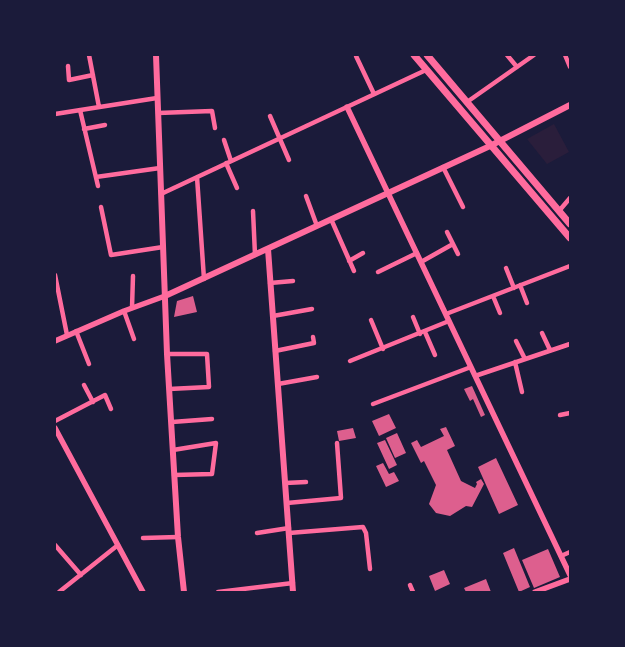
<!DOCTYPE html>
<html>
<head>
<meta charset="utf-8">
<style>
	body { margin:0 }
	#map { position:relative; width:625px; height:647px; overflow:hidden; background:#1b1b3a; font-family:Inter,sans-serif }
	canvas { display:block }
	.frame { position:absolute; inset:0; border:56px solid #1b1b3a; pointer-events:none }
</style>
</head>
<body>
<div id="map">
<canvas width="625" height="647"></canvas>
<div class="frame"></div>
</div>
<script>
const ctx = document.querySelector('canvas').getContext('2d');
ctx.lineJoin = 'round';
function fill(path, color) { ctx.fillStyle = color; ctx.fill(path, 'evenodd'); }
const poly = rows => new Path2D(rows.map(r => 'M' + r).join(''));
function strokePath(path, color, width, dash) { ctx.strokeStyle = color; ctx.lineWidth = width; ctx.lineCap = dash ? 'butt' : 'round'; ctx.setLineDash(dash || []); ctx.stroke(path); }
fill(poly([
	[554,124,569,152,547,164,527,139]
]), '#2a1e3b');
fill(poly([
	[193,296,197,312,174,317,177,301],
	[472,386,485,415,481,417,473,399,470,401,464,389],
	[389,414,396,428,379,436,372,421],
	[446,427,455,446,447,450,461,481,475,488,477,484,476,482,481,479,484,484,472,507,466,506,450,516,436,513,429,504,436,485,424,461,421,463,411,443,417,440,421,447,444,436,440,429],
	[353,428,356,438,339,441,337,431],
	[397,433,406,453,395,458,386,438],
	[385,440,397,465,389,469,377,443],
	[496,458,518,505,499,514,478,467],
	[383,463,389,474,394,472,399,481,386,487,376,466],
	[514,548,530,587,519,592,503,553],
	[548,549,560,577,534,588,522,560],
	[444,570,450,584,435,591,429,576],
	[486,579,491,592,466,592,464,588]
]), '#dd5f8e');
strokePath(poly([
	[89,55,99,107],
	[507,55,517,67],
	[565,55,570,67],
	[356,56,374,94],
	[68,66,69,80,93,75],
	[467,102,534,55],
	[80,110,98,186],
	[158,113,212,111,215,128],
	[55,114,157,98],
	[270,116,289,160],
	[84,129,105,125],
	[224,140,231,161],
	[226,163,237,188],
	[443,167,463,207],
	[96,177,160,168],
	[197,177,204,279],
	[161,194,426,70],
	[306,196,317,226],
	[101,207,111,255,163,247],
	[253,211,255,255],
	[559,211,570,198],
	[331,219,354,271],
	[447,232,458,254],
	[349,261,363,253],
	[421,262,453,244],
	[506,268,514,288],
	[378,272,417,253],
	[55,275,67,335],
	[270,283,293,281],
	[520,285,527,303],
	[493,296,500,313],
	[132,308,133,276],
	[124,311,134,339],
	[446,314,570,266],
	[273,316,312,309],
	[413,317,420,334],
	[371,320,383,349],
	[76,331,89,364],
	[425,332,435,355],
	[542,333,550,350],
	[516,341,525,359],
	[275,351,314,343,313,337],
	[167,354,207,354,209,387,169,389],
	[350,361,449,321],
	[515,362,522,392],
	[475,376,570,344],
	[278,384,317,377],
	[84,385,93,402],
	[373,404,471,367],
	[560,415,570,413],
	[55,421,105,395,111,409],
	[172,422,212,419],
	[173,450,216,443,212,474,174,475],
	[285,483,306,482],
	[287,503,341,498,337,443],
	[257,533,289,528],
	[289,533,363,527,366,533,370,569],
	[143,538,178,537],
	[55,545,81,575],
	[561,556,570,552],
	[410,585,413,592],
	[59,592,118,545],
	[218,592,293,583]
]), '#ff6b9d', 4.5);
strokePath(poly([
	[347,107,570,575],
	[55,341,124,311,165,296],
	[55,428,143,592],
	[535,592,570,579]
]), '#ff6b9d', 5.5);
strokePath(poly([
	[156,55,167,354,178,537,184,592],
	[268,249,293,592],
	[165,296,490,146,570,105]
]), '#ff6b9d', 6);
strokePath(poly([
	[414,55,570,238],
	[427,55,570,224]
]), '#ff6b9d', 7);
</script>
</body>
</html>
